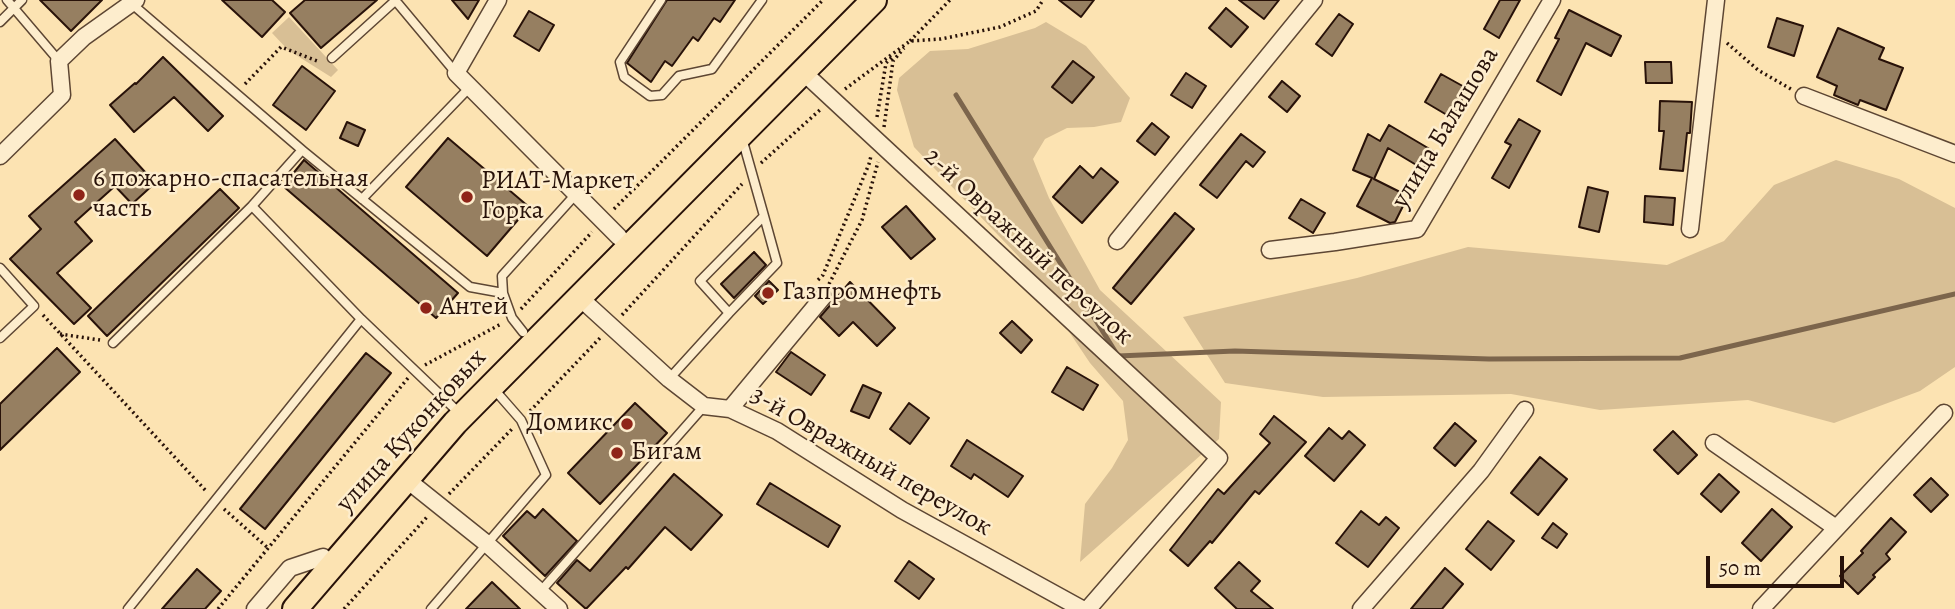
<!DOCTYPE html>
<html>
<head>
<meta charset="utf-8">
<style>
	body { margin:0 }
	#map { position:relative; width:1955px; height:609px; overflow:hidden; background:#fce3b2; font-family:Alegreya,serif }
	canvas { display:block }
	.scale { position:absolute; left:1706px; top:556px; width:138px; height:32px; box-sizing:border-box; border:4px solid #281209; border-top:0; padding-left:9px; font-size:21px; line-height:24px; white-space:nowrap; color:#281209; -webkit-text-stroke:5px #fdedcd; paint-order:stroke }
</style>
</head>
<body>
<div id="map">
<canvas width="1955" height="609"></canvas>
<div class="scale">50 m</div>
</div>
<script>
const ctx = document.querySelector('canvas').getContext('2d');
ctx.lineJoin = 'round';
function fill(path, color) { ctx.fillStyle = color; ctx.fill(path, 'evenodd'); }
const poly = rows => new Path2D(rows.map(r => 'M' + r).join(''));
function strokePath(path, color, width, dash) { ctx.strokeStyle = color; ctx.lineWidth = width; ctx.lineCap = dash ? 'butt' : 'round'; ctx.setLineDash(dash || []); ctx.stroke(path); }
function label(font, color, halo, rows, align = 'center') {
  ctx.font = font + ' Alegreya,serif'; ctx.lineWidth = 5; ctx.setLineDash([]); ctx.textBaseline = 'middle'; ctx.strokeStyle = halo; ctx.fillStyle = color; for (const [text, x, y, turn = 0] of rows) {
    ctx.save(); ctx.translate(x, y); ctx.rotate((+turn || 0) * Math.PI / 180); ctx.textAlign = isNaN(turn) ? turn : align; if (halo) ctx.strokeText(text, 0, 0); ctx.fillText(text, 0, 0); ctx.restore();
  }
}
fill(poly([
	[289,17,338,70,331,77,288,50,272,33],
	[1046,22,1086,46,1130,98,1121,122,1094,127,1067,128,1045,139,1033,159,1049,198,1100,290,1221,402,1219,439,1080,562,1085,504,1112,468,1128,440,1123,401,1090,363,1019,257,914,147,897,90,899,78,930,51,968,49,1035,28],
	[1836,160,1899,179,1955,208,1955,367,1920,391,1834,423,1748,400,1600,410,1511,394,1323,397,1225,383,1183,317,1357,278,1468,247,1667,265,1724,241,1774,185]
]), '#d8bf95');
strokePath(poly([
	[956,95,1118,356,1235,351,1489,359,1680,358,1955,294]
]), '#7c654c', 5);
const building = poly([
	[40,0,102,0,71,31,40,0],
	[222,0,272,0,285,12,262,37,222,0],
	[305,0,377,0,321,48,290,13,305,0],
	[452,0,479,0,468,19,452,0],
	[667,0,735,0,720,22,714,18,698,41,693,37,672,66,665,61,651,82,627,63,667,0],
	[1059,0,1094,0,1081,17,1059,0],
	[1239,0,1279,0,1264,19,1239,0],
	[1500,0,1520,0,1499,38,1484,29,1500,0],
	[1226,8,1248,27,1231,47,1209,28,1226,8],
	[1569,10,1621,36,1611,56,1586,43,1561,95,1537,81,1559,39,1555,38,1569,10],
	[529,11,554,25,539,51,514,36,529,11],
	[1339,14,1353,24,1332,56,1316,44,1339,14],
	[1777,18,1803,26,1794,56,1768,47,1777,18],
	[1838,28,1884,48,1879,59,1903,68,1886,110,1860,100,1858,105,1834,95,1837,86,1817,77,1838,28],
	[163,57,223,116,208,131,174,97,134,132,110,105,135,83,136,84,163,57],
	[1073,61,1094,77,1072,103,1052,87,1073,61],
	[1645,62,1671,62,1672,83,1646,83,1645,62],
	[302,66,335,91,306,130,273,105,302,66],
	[1186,73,1206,86,1192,108,1171,95,1186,73],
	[1441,74,1468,89,1452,118,1425,102,1441,74],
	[1282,81,1300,96,1287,112,1269,97,1282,81],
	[1660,101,1692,102,1690,133,1687,133,1683,171,1660,169,1664,131,1659,131,1660,101],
	[1519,119,1540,131,1509,188,1492,178,1511,145,1505,142,1519,119],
	[347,122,365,130,358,146,340,138,347,122],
	[1152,123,1169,137,1155,155,1137,141,1152,123],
	[1389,125,1433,151,1423,169,1388,148,1374,179,1400,192,1397,197,1405,202,1395,222,1390,223,1357,206,1372,178,1353,170,1368,134,1380,141,1389,125],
	[1241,134,1265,152,1253,167,1246,161,1217,198,1200,185,1241,134],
	[448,138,529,207,487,256,406,187,448,138],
	[115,139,155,183,132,204,115,186,75,222,92,241,57,273,91,308,74,324,10,259,41,229,29,216,115,139],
	[304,160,458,293,436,318,283,186,304,160],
	[1080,166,1093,178,1101,168,1118,182,1082,223,1053,197,1080,166],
	[1588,187,1608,192,1599,232,1579,227,1588,187],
	[220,189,239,208,107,336,88,316,220,189],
	[1645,196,1675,198,1673,225,1644,222,1645,196],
	[1301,199,1325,213,1313,233,1289,218,1301,199],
	[906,206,935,239,911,259,882,227,906,206],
	[1175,213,1194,229,1131,304,1113,288,1175,213],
	[754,252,766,265,734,298,721,284,754,252],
	[769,281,778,290,763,304,755,296,769,281],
	[850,282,895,328,877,346,853,322,839,336,820,317,850,282],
	[1012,321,1032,340,1021,353,1000,333,1012,321],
	[57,348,80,372,0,450,0,404,57,348],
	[791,352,825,375,811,395,776,372,791,352],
	[366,353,391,373,265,529,240,509,366,353],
	[1067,367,1098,385,1083,410,1052,392,1067,367],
	[863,385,881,393,869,418,851,411,863,385],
	[635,403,667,433,600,504,568,473,635,403],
	[909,403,929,418,910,444,890,429,909,403],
	[1274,416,1306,442,1259,494,1255,491,1212,543,1210,541,1188,566,1170,550,1218,489,1224,494,1270,443,1260,434,1274,416],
	[1455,423,1476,441,1455,466,1434,448,1455,423],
	[1329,428,1342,439,1349,431,1365,445,1334,481,1305,456,1329,428],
	[1673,431,1697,455,1678,474,1654,450,1673,431],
	[967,440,1023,476,1008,497,974,474,971,479,951,466,967,440],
	[1540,457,1567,479,1538,515,1511,493,1540,457],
	[674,474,722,515,691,550,665,527,628,569,626,567,586,609,557,583,577,560,590,571,674,474],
	[1719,474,1739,492,1721,512,1701,494,1719,474],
	[1931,478,1948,495,1931,512,1914,495,1931,478],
	[770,483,840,526,828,547,757,504,770,483],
	[543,509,577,541,545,576,503,536,527,511,535,518,543,509],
	[1772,509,1792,527,1761,561,1742,543,1772,509],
	[1361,511,1379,525,1386,517,1399,528,1368,567,1336,543,1361,511],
	[1891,518,1906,532,1886,554,1890,559,1873,575,1875,577,1858,594,1840,576,1863,553,1861,551,1891,518],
	[1488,521,1514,541,1491,570,1466,549,1488,521],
	[1553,523,1567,534,1557,548,1542,538,1553,523],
	[909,561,934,579,919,599,895,581,909,561],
	[1239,562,1260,581,1251,591,1273,609,1237,609,1215,588,1239,562],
	[1445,568,1463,584,1442,609,1411,609,1445,568],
	[197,569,221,591,205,609,162,609,197,569],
	[492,582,520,609,466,609,492,582]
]);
fill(building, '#967f61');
strokePath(building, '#281209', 2);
const lane = poly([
	[7,0,59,61],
	[395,0,456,73],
	[661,0,620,62,624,77,650,96,662,95,679,76,712,69,762,0],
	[0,22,22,0],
	[332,58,396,0],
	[302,150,470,287,503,293],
	[362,199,470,87],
	[252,206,361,319,454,408],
	[0,268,34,306,0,338],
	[729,313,777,263,764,216],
	[523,332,512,318,503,293,502,276,576,194],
	[113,343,252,206,302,150,132,4],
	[669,379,729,313,700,281,764,216,742,138],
	[540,592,704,406],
	[128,609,361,319],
	[431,609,546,475,521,420,493,388]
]);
const street = poly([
	[498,0,456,73,619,237],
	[802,71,1219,458,1088,609],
	[1804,96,1955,154],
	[0,156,62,95,59,61,84,37,136,0],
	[1690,229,1716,0],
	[1117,241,1314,0],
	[1270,250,1335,242,1417,229,1552,0],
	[579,297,669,379,704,406,730,409,777,431,902,510,1082,609],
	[730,409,823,297],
	[1714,443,1836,528],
	[406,479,486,543,559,609],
	[255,609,290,568,323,557],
	[1361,609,1481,471,1525,410],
	[1761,609,1944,413]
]);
const primary = poly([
	[295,609,455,423,874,0]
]);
strokePath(lane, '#5d4633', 11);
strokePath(street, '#5d4633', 19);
strokePath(primary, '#281209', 28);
strokePath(poly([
	[910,41,950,0],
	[1727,43,1758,70,1791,89],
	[245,84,281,47,320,62],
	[845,89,910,41,941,39,1000,27,1036,11,1043,0],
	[877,117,886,63,894,55],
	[884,127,893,61,904,48],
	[761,163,821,109],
	[614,209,823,0],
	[818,280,823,275,869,164,871,156],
	[829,284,862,220,878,162],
	[521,309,592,232],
	[43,315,207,492],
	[622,315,742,184],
	[60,334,100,340],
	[425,365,501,324],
	[530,411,600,338],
	[449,494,512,429],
	[224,509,268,548],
	[218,609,408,378],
	[344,609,427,517]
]), '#281209', 3.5, [2, 3.5]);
strokePath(lane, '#fdedcd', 8);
strokePath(street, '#fdedcd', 16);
strokePath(primary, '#fce3b2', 24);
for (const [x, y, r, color] of [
	[79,195,7,"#8f2418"],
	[467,197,7,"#8f2418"],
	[768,293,7,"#8f2418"],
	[426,308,7,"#8f2418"],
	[627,424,7,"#8f2418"],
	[617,453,7,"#8f2418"]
]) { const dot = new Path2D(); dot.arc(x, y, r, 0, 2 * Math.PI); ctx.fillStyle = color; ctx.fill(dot); strokePath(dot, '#fdedcd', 2.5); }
label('26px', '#281209', '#fdedcd', [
	["улица Балашова",1446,128,-59],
	["2-й Овражный переулок",1028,247,43],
	["улица Куконковых",412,431,-48],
	["3-й Овражный переулок",871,462,30]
]);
label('26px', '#281209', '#fdedcd', [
	["6 пожарно-спасательная",93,180],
	["часть",93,210],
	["РИАТ-Маркет",481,182],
	["Горка",481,212],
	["Газпромнефть",782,293],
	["Антей",440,308],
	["Домикс",613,424,"right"],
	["Бигам",631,453]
], 'left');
</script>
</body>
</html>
